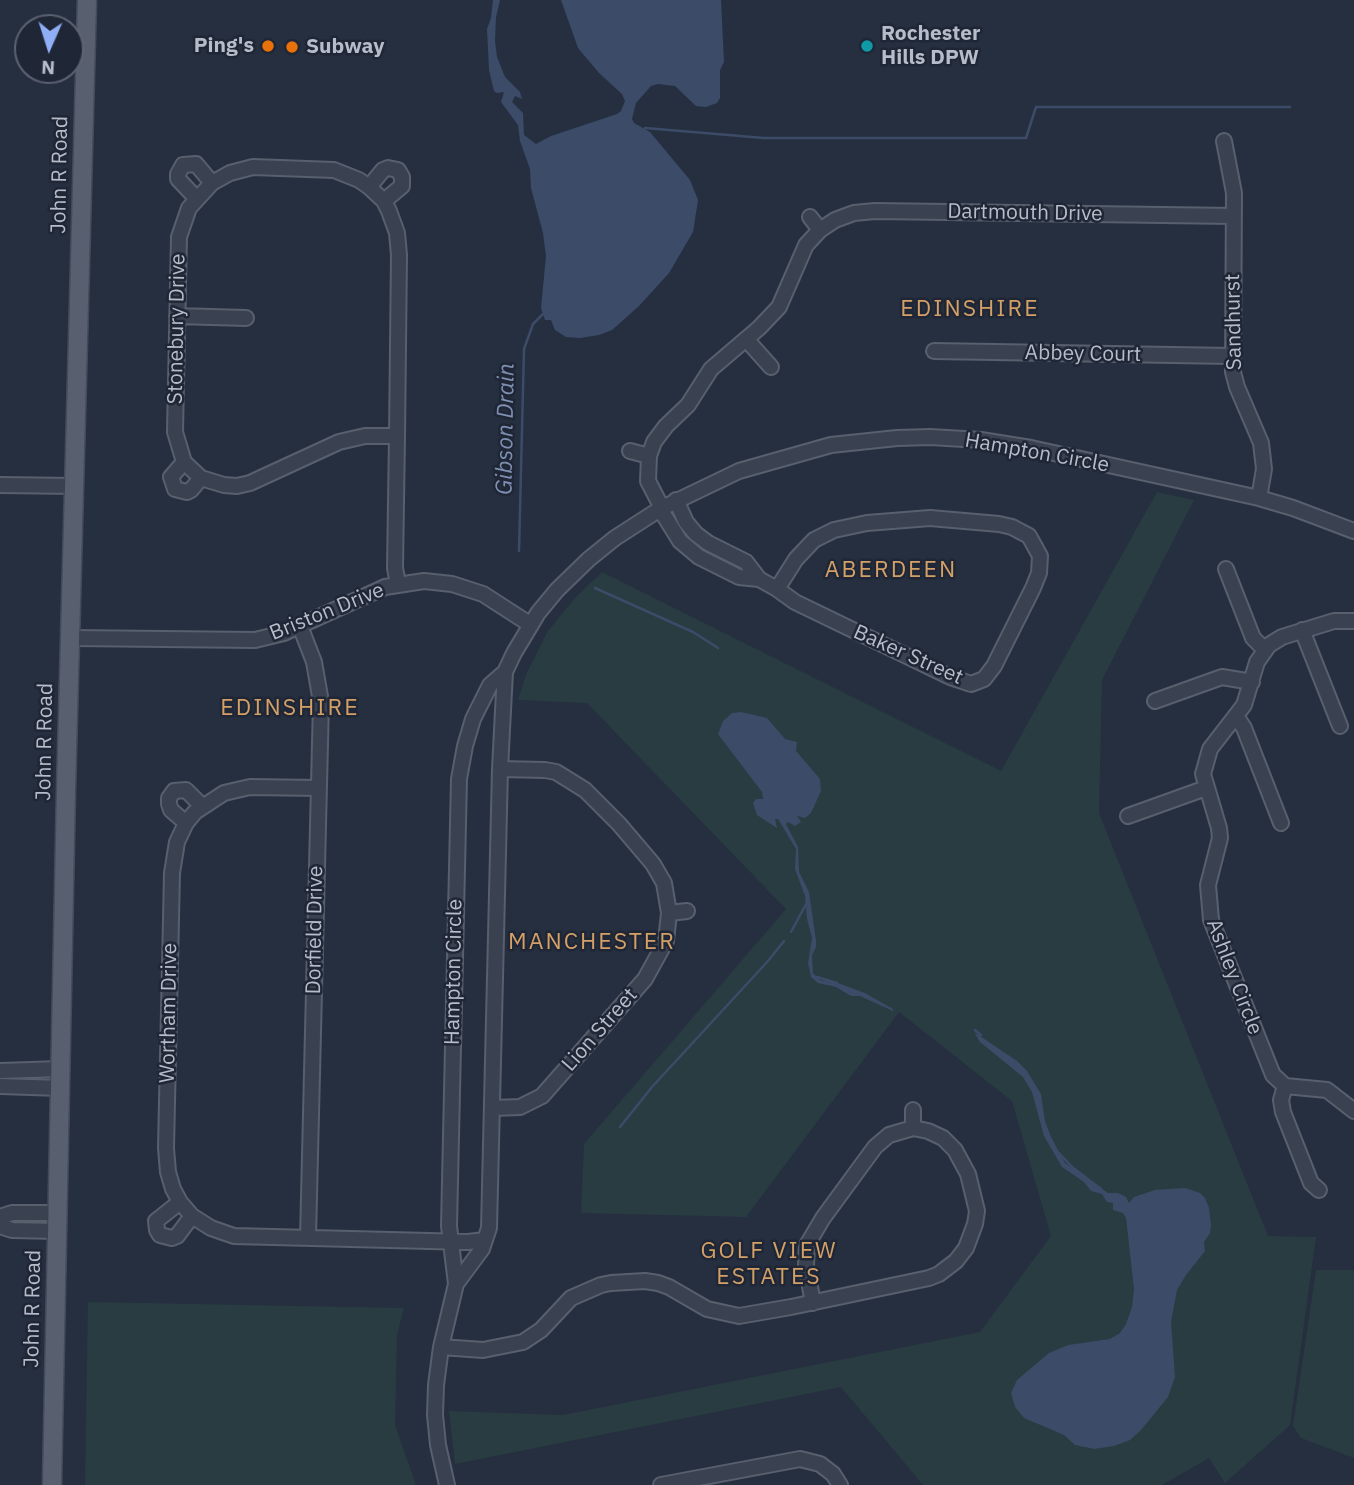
<!DOCTYPE html>
<html>
<head>
<meta charset="utf-8">
<style>
	body { margin:0 }
	#map { position:relative; width:1354px; height:1485px; overflow:hidden; background:#262f40; font-family:"IBM Plex Sans",sans-serif }
	canvas { display:block }
	.north { position:absolute; left:14px; top:14px; width:70px; height:70px; box-sizing:border-box; background:#1f2635; border:2px solid #5c6271; border-radius:50%; rotate:183deg; font-size:19px; font-weight:700; line-height:28px; text-align:center; color:#b7bcca }
	.north::after { content:''; display:block; margin:auto; width:24px; height:32px; background:#90aef6; clip-path:polygon(50% 0,100% 100%,50% 72%,0 100%) }
</style>
</head>
<body>
<div id="map">
<canvas width="1354" height="1485"></canvas>
<div class="north">N</div>
</div>
<script>
const ctx = document.querySelector('canvas').getContext('2d');
ctx.lineJoin = 'round';
function fill(path, color) { ctx.fillStyle = color; ctx.fill(path, 'evenodd'); }
const poly = rows => new Path2D(rows.map(r => 'M' + r).join(''));
function strokePath(path, color, width, dash) { ctx.strokeStyle = color; ctx.lineWidth = width; ctx.lineCap = dash ? 'butt' : 'round'; ctx.setLineDash(dash || []); ctx.stroke(path); }
function label(font, color, halo, rows, align = 'center') {
  ctx.font = font + ' "IBM Plex Sans",sans-serif'; ctx.lineWidth = 5; ctx.setLineDash([]); ctx.textBaseline = 'middle'; ctx.strokeStyle = halo; ctx.fillStyle = color; for (const [text, x, y, turn = 0] of rows) {
    ctx.save(); ctx.translate(x, y); ctx.rotate((+turn || 0) * Math.PI / 180); ctx.textAlign = isNaN(turn) ? turn : align; if (halo) ctx.strokeText(text, 0, 0); ctx.fillText(text, 0, 0); ctx.restore();
  }
}
fill(poly([
	[1157,492,1194,500,1102,680,1099,813,1268,1236,1316,1237,1290,1425,1225,1483,1209,1458,1162,1485,923,1485,841,1387,455,1464,449,1411,563,1415,980,1332,1051,1236,1012,1101,899,1012,746,1217,581,1213,584,1144,786,909,587,703,518,700,526,675,548,631,574,599,602,572,1001,771],
	[1316,1270,1354,1270,1354,1458,1301,1438,1293,1426],
	[88,1302,404,1308,397,1335,395,1425,416,1485,85,1485]
]), '#283c41');
fill(poly([
	[493,0,500,0,496,17,495,41,497,57,505,77,520,92,522,99,515,96,512,102,523,113,524,135,536,144,551,136,617,114,621,111,625,101,622,94,599,73,578,48,561,0,721,0,724,62,720,70,720,98,717,103,706,107,696,106,675,86,658,84,651,86,636,103,632,119,634,123,650,132,690,180,698,200,693,232,669,273,639,306,612,330,599,335,580,338,566,337,555,330,551,320,545,320,541,308,546,256,543,233,531,188,530,169,520,141,518,125,501,102,504,92,497,93,494,91,489,70,487,29,491,18],
	[741,712,767,718,785,739,797,742,796,751,820,779,821,791,811,813,805,818,797,816,801,822,795,826,788,822,786,824,798,847,799,872,809,892,816,940,816,947,812,955,813,973,820,980,838,983,865,993,893,1009,893,1011,860,996,851,996,836,987,818,983,811,977,808,963,812,938,807,919,805,896,795,869,796,849,778,819,775,819,777,828,757,815,753,803,756,799,763,799,762,792,718,734,723,721,732,713],
	[974,1032,1017,1061,1027,1071,1041,1094,1045,1121,1051,1137,1065,1163,1108,1193,1118,1193,1126,1197,1129,1203,1134,1197,1155,1190,1185,1188,1200,1193,1205,1198,1209,1208,1211,1225,1210,1233,1204,1242,1205,1251,1186,1275,1177,1290,1171,1322,1175,1377,1168,1397,1141,1430,1130,1440,1114,1446,1094,1449,1075,1445,1064,1435,1024,1418,1015,1407,1011,1393,1017,1380,1049,1353,1068,1345,1110,1339,1120,1333,1126,1324,1132,1307,1134,1289,1126,1218,1123,1213,1113,1210,1113,1203,1107,1202,1102,1194,1091,1191,1084,1182,1062,1167,1044,1136,1032,1092,1023,1077,980,1042]
]), '#3c4b68');
strokePath(poly([
	[645,128,764,138,1026,138,1036,107,1290,107],
	[519,551,524,349,533,324,543,314],
	[595,588,693,632,718,648],
	[791,932,806,904],
	[817,977,837,983],
	[975,1030,981,1035],
	[620,1127,652,1087,768,961,784,941],
	[1059,1153,1072,1167,1101,1189]
]), '#3c4b68', 2.5);
const minor = poly([
	[1224,141,1234,193,1233,372,1237,387,1261,443,1264,469,1259,498],
	[369,187,383,170,388,168,398,170,402,177,402,186,384,201],
	[196,198,178,179,178,174,183,165,196,164,212,183],
	[810,217,820,230],
	[177,316,246,318],
	[746,339,771,367],
	[934,351,1232,356],
	[397,436,365,436,339,442,250,483,237,486,224,485,201,478,184,462,175,432,179,237,189,208,212,183,230,173,253,167,334,170,359,180,369,187,384,201,389,211,397,233,399,255,397,436,395,568,398,584],
	[630,451,649,456],
	[184,462,171,477,175,489,187,492,191,490,201,478],
	[0,485,75,486],
	[676,500,686,522,696,534,708,543,746,562,759,579],
	[662,508,648,481,649,456,654,442,666,426,688,405,711,369,759,328,779,307,806,245,820,230,835,220,854,213,875,211,1234,216],
	[660,509,680,541,699,557,739,577,759,579,777,589,795,602,950,677,971,684,984,679,994,666,1033,588,1039,573,1040,556,1029,536,1012,527,999,524,930,518,867,523,834,530,814,540,796,559,777,589],
	[1226,569,1253,638,1265,650],
	[1354,621,1334,621,1282,637,1269,645,1257,662,1244,705,1210,749,1203,774,1219,828,1220,838,1208,885,1211,920,1273,1075,1285,1086,1327,1090,1354,1111],
	[300,626,314,662,321,702,308,1238],
	[1302,630,1340,726],
	[70,638,255,640,284,633,385,587,424,581,452,584,483,594,531,625],
	[1155,701,1222,677,1252,682],
	[1236,716,1244,728,1281,823],
	[318,788,250,787,224,793,195,812,186,823,177,842,172,873,166,1148,168,1172,173,1189,180,1202,192,1216,211,1228,234,1236,468,1242,485,1240],
	[1128,816,1206,788],
	[186,823,171,810,169,804,169,798,174,791,186,790,202,806],
	[669,913,687,911],
	[0,1071,60,1069],
	[0,1086,60,1088],
	[1285,1086,1281,1100,1283,1112,1311,1183,1319,1190],
	[493,1108,520,1107,542,1096,645,979,666,941,669,913,664,883,653,864,619,824,585,790,556,772,545,770,500,769],
	[913,1110,913,1128],
	[180,1202,156,1221,157,1230,160,1235,172,1238,177,1236,192,1216],
	[0,1217,12,1213,57,1213],
	[0,1226,12,1230,57,1231],
	[456,1284,482,1249,489,1228,500,769,505,672,514,653,538,613,557,590,589,559,615,538,660,509,739,471,831,445,897,438,930,437,981,440,1031,448,1259,498,1293,508,1354,531],
	[441,1347,483,1350,523,1342,541,1330,571,1298,601,1285,611,1283,645,1281,658,1283,669,1287,707,1309,739,1316,791,1307,929,1278,939,1274,956,1261,966,1248,975,1224,977,1211,968,1174,955,1150,943,1138,928,1131,913,1128,889,1135,875,1147,823,1218,807,1245,806,1265,813,1303],
	[447,1485,438,1445,435,1415,436,1385,441,1347,456,1284,449,1226,459,779,465,746,473,719,490,685,505,672],
	[661,1485,800,1459,820,1464,833,1474,840,1485]
]);
const major = poly([
	[52,1485,66,790,87,0]
]);
strokePath(minor, '#585f6d', 18);
strokePath(major, '#444a59', 21);
strokePath(minor, '#3a4150', 14);
strokePath(major, '#586070', 18);
for (const [x, y, r, color] of [
	[268,46,7,"#e8710a"],
	[867,46,7,"#0f9aa8"],
	[292,47,7,"#e8710a"]
]) { const dot = new Path2D(); dot.arc(x, y, r, 0, 2 * Math.PI); ctx.fillStyle = color; ctx.fill(dot); strokePath(dot, '#1f2635', 2.5); }
label('bold 21px', '#b7bcca', '#1f2635', [
	["Rochester",881,34],
	["Hills DPW",881,58],
	["Ping's",254,46,"right"],
	["Subway",306,47]
], 'left');
label('21px', '#b7bcca', '#1f2635', [
	["John R Road",60,175,-89],
	["Dartmouth Drive",1025,213,1],
	["Sandhurst",1234,322,-91],
	["Stonebury Drive",177,329,-89],
	["Abbey Court",1083,354,1],
	["Hampton Circle",1037,453,10],
	["Briston Drive",327,612,-22],
	["Baker Street",908,655,24],
	["John R Road",45,742,-89],
	["Dorfield Drive",315,930,-89],
	["Hampton Circle",454,972,-89],
	["Ashley Circle",1234,977,69],
	["Wortham Drive",169,1013,-89],
	["Lion Street",600,1030,-49],
	["John R Road",33,1309,-89]
]);
ctx.letterSpacing = '2px';
label('23px', '#d3a068', '#1f2635', [
	["EDINSHIRE",970,309],
	["ABERDEEN",891,570],
	["EDINSHIRE",290,708],
	["MANCHESTER",592,942],
	["GOLF VIEW",769,1251],
	["ESTATES",769,1277]
]);
ctx.letterSpacing = '0px';
label('italic 23px', '#7e8fb1', '#1f2635', [
	["Gibson Drain",506,429,-89]
]);
</script>
</body>
</html>
